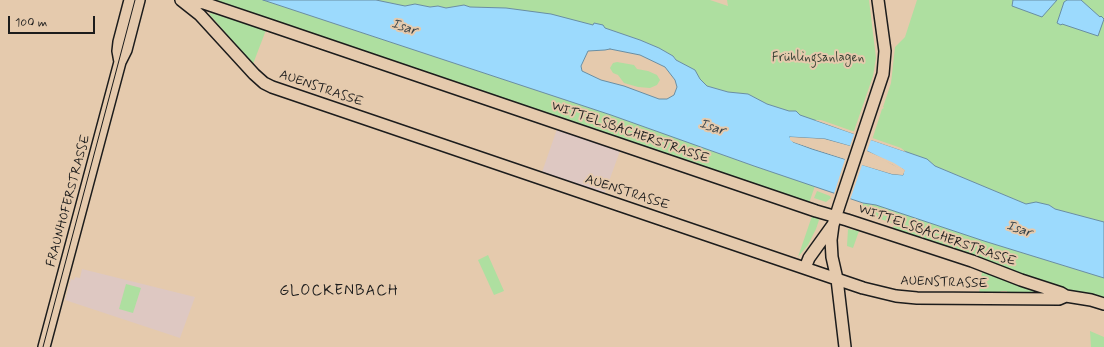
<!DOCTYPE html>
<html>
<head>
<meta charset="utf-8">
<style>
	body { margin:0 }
	#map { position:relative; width:1104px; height:347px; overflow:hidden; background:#e5caad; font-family:Mynerve,sans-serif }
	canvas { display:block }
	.scale { position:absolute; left:8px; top:16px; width:87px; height:18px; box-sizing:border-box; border:2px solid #1c1c1c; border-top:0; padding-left:5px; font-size:12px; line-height:14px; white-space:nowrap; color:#1c1c1c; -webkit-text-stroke:3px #e5caad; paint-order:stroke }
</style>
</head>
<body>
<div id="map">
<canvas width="1104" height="347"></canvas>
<div class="scale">100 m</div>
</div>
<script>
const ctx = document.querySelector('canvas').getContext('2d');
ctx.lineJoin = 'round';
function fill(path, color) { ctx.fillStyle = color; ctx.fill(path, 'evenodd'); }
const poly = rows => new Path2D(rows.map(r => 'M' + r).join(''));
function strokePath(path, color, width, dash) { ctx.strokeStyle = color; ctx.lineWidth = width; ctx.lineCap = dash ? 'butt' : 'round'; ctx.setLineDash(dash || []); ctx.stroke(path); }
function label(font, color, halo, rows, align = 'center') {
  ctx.font = font + ' Mynerve,sans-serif'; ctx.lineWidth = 4; ctx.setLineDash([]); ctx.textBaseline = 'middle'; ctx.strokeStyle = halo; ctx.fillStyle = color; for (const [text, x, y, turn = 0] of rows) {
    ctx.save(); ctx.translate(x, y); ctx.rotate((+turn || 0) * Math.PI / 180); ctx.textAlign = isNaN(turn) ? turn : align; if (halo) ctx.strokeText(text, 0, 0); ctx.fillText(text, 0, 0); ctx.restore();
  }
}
fill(poly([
	[557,129,620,151,604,195,541,175],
	[82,269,195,297,180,338,65,300,71,279,74,280,75,277,80,278]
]), '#dec8c2');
fill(poly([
	[205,0,263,0,611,115,754,166,815,186,808,206],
	[376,0,710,0,728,6,727,0,869,0,876,58,873,76,853,134,800,115,796,111,789,111,767,104,748,94,728,92,707,86,700,79,694,70,676,60,673,56,659,48,640,40,605,28,594,23,593,25,514,9,470,7,464,5,446,8,438,6,430,7,415,4,405,6],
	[917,0,1104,0,1104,222,1055,209,1049,205,1026,204,935,166,927,159,872,140,882,109,884,108,883,107,891,83,895,47,905,37],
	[211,13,266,30,253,64,210,15,209,14],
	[617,62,634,65,637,69,648,71,657,75,660,80,657,85,650,88,638,87,624,83,618,75,613,73,610,68,613,63],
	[817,191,830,196,831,198,826,202,814,198],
	[863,203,876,205,984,241,1104,278,1104,298,1088,293,1068,291,1047,285,892,231,894,224,865,213,862,211],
	[812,216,818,218,819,220,816,229,808,245,798,257],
	[848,229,859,231,853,248,847,246],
	[488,255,504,291,494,295,478,260],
	[982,272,1000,278,1038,292,1007,293,1007,291,1001,291,1000,292,979,293],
	[126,284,141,288,133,313,119,309],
	[1090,331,1104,337,1104,347,1091,347]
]), '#aedfa0');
const water = poly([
	[263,0,376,0,405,6,415,4,430,7,438,6,446,8,464,5,470,7,506,8,551,14,593,25,594,23,603,25,605,28,640,40,659,48,673,56,676,60,695,70,700,79,707,86,728,92,748,94,767,104,789,111,796,111,800,115,927,159,935,166,1026,204,1036,202,1049,205,1055,209,1104,222,1104,278,984,241,876,205,863,203,754,166,611,115,263,0],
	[610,49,640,55,665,67,675,80,677,87,674,95,667,99,659,99,624,86,601,80,582,71,581,66,588,51,605,50,610,49],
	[790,137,825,139,867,151,904,170,903,175,892,174,812,149,793,142,790,137],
	[1013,0,1057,0,1042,17,1012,6,1013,0],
	[1067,0,1081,0,1100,17,1101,16,1104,19,1098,36,1062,24,1061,25,1057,23,1064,2,1067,0]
]);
fill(water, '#9cdafd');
strokePath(water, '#698ea3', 1);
fill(poly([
	[815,120,821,120,901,148,906,152,871,140,867,151,894,163,905,170,903,175,892,174,862,165,850,200,834,194,845,159,793,142,790,140,790,137,824,139,850,146,854,134],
	[792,139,824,141,866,153,893,165,902,171,902,172,893,172,869,165,812,147]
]), '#e5caad');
const major = poly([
	[181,0,200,15,254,74,264,83,272,87,863,288,896,296,917,298,1059,299,1066,296,1091,300,1104,304],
	[183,0,204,3,272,26,816,211,847,220,972,261,1021,280,1061,293,1066,296],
	[120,62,118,51,119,42,130,0],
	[805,268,809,258,832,226],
	[44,347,120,62,126,50,139,0],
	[845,347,837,279,832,257,831,240,833,225,839,206,883,74,885,51,878,0]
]);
strokePath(major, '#1c1c1c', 14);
strokePath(major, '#e5caad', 11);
strokePath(poly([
	[43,347,135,0]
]), '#1c1c1c', 1);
label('13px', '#394336', '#e5caad', [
	["Frühlingsanlagen",818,58]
]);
label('13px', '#1c1c1c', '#e5caad', [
	["AUENSTRASSE",321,89,19],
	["WITTELSBACHERSTRASSE",630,133,19],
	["AUENSTRASSE",627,193,18],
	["FRAUNHOFERSTRASSE",69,201,-75],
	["WITTELSBACHERSTRASSE",937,236,19],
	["AUENSTRASSE",944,283,2]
]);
label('italic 14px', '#364249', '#e5caad', [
	["Isar",404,28,18],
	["Isar",712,128,18],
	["Isar",1019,230,19]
]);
ctx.letterSpacing = '1px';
label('15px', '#1c1c1c', '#e5caad', [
	["GLOCKENBACH",339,292]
]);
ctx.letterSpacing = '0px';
</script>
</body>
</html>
